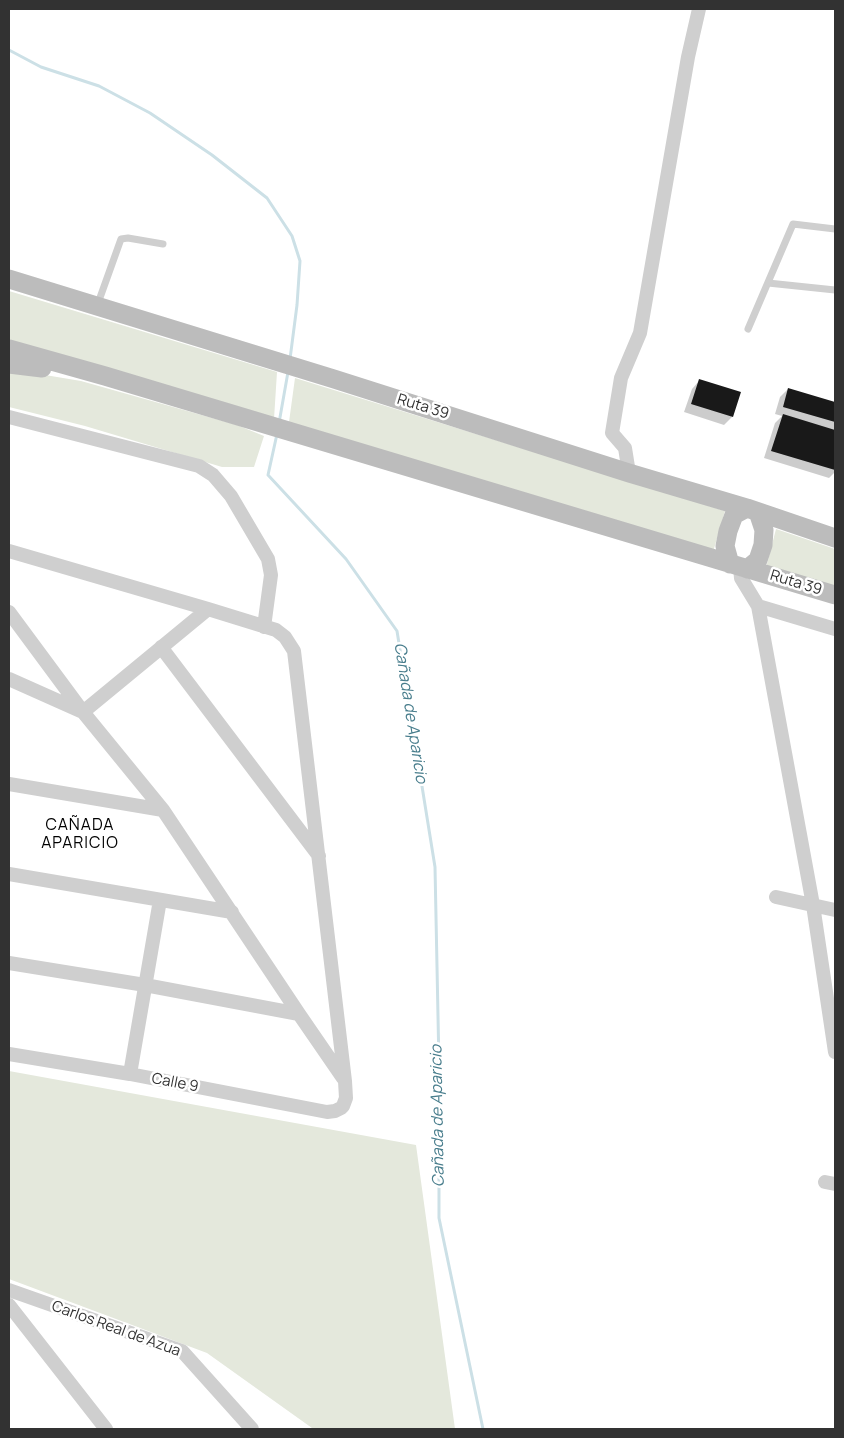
<!DOCTYPE html>
<html>
<head>
<meta charset="utf-8">
<style>
	body { margin:0 }
	#map { position:relative; width:844px; height:1438px; overflow:hidden; background:#fff; font-family:Manrope,sans-serif }
	canvas { display:block }
	.frame { position:absolute; inset:0; border:10px solid #323232; pointer-events:none }
</style>
</head>
<body>
<div id="map">
<canvas width="844" height="1438"></canvas>
<div class="frame"></div>
</div>
<script>
const ctx = document.querySelector('canvas').getContext('2d');
ctx.lineJoin = 'round';
function fill(path, color) { ctx.fillStyle = color; ctx.fill(path, 'evenodd'); }
const poly = rows => new Path2D(rows.map(r => 'M' + r).join(''));
function strokePath(path, color, width, dash) { ctx.strokeStyle = color; ctx.lineWidth = width; ctx.lineCap = dash ? 'butt' : 'round'; ctx.setLineDash(dash || []); ctx.stroke(path); }
function label(font, color, halo, rows, align = 'center') {
  ctx.font = font + ' Manrope,sans-serif'; ctx.lineWidth = 5; ctx.setLineDash([]); ctx.textBaseline = 'middle'; ctx.strokeStyle = halo; ctx.fillStyle = color; for (const [text, x, y, turn = 0] of rows) {
    ctx.save(); ctx.translate(x, y); ctx.rotate((+turn || 0) * Math.PI / 180); ctx.textAlign = isNaN(turn) ? turn : align; if (halo) ctx.strokeText(text, 0, 0); ctx.fillText(text, 0, 0); ctx.restore();
  }
}
fill(poly([
	[9,291,277,372,274,419,9,343],
	[9,369,81,381,237,425,264,436,254,467,222,467,85,426,9,407],
	[295,378,725,511,713,552,289,422],
	[776,529,835,549,835,588,766,568],
	[9,1071,416,1145,455,1429,312,1428,207,1353,9,1279]
]), '#e4e8dc');
fill(poly([
	[699,381,732,417,724,425,684,412,692,389],
	[788,389,835,403,835,472,829,478,764,458,775,423,782,416,775,414,780,397]
]), '#0003');
strokePath(poly([
	[9,50,41,67,99,86,150,113,212,155,267,198,292,236,300,261,297,305,290,359],
	[279,423,288,372],
	[277,434,268,475,346,559,397,631,435,867,439,1066,439,1218,483,1429]
]), '#cce0e6', 3);
fill(poly([
	[699,379,741,392,733,417,691,404],
	[788,388,835,402,835,422,783,407],
	[783,414,835,430,835,470,771,451]
]), '#191919');
strokePath(poly([
	[768,283,835,290],
	[97,306,121,239,128,238,163,244],
	[748,329,793,224,835,229]
]), '#cfcfcf', 7);
strokePath(poly([
	[9,417,199,466,213,475,231,496,268,559,271,575,264,627],
	[629,473,625,448,612,433,621,378,640,333,688,57,699,9],
	[9,551,208,609,276,630,285,637,294,651,345,1081,346,1098,343,1106,341,1108,335,1111,327,1112,130,1074,9,1054],
	[740,567,741,578,758,606,835,629],
	[758,606,813,905,835,1052],
	[9,612,83,712,163,810,299,1014,343,1078],
	[161,647,319,856],
	[9,679,83,712,208,609],
	[9,784,163,810],
	[9,874,232,912],
	[776,897,835,910],
	[9,963,145,985,299,1014],
	[130,1074,160,900],
	[825,1182,835,1184],
	[9,1290,182,1351,252,1429],
	[9,1305,106,1429]
]), '#cfcfcf', 14);
strokePath(poly([
	[9,279,334,379,629,473,747,508,835,538],
	[9,349,105,376,835,595],
	[9,364,42,368],
	[730,564,725,546,728,531,734,515,747,508],
	[747,569,758,560,763,545,764,530,758,512]
]), '#bcbcbc', 19);
label('15px', '#323232', '#fff', [
	["Ruta 39",423,407,17],
	["Ruta 39",796,583,17],
	["Calle 9",175,1083,11],
	["Carlos Real de Azua",116,1329,20]
]);
label('italic 16px', '#487d8c', '#fff', [
	["Cañada de Aparicio",410,713,81],
	["Cañada de Aparicio",438,1116,-91]
]);
ctx.letterSpacing = '1px';
label('16px', '#000', '#fff', [
	["CAÑADA",80,826],
	["APARICIO",80,844]
]);
ctx.letterSpacing = '0px';
</script>
</body>
</html>
